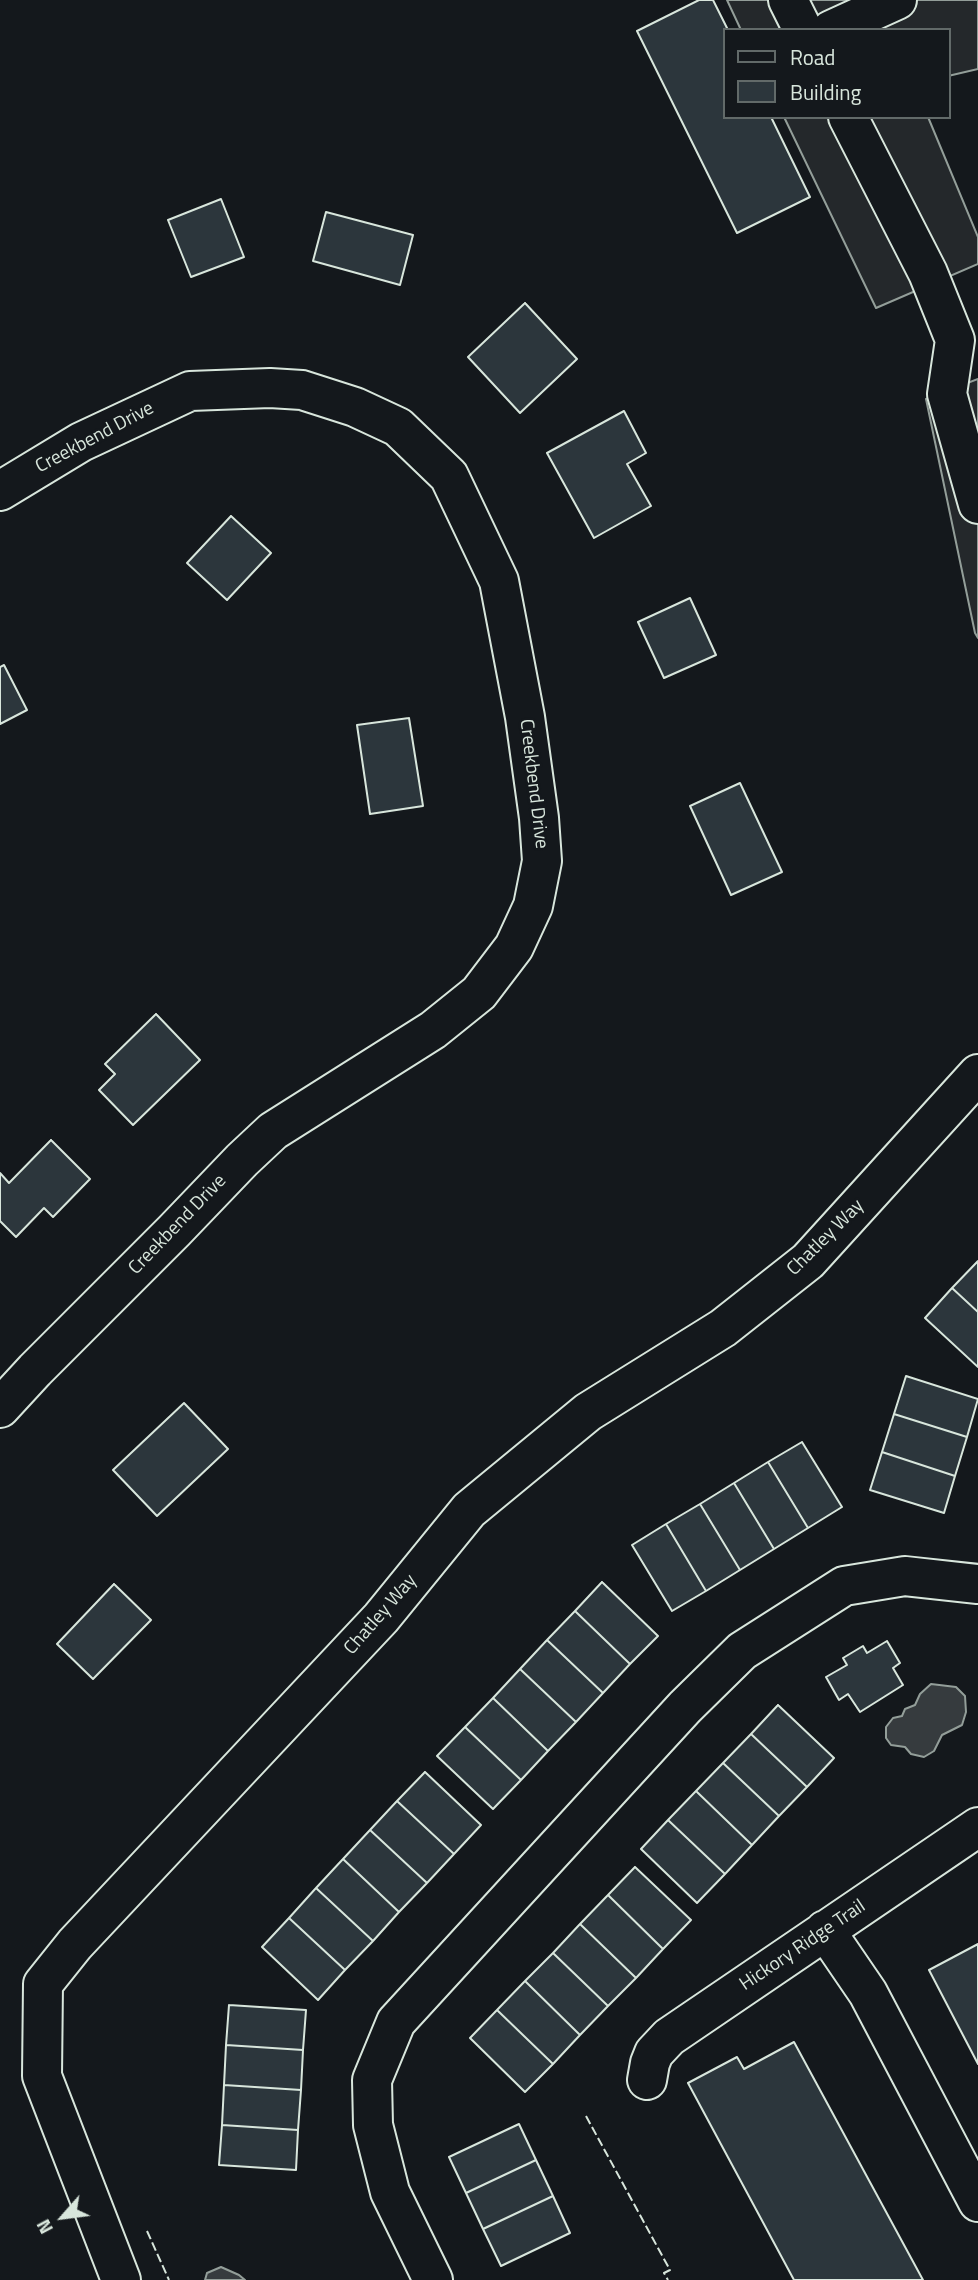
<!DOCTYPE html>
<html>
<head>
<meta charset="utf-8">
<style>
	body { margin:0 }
	#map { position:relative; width:978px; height:2280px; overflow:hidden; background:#14181c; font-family:"Titillium Web",sans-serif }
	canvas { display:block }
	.legend { position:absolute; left:723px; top:28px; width:228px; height:91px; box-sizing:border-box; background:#14181c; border:2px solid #626a69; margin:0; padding:9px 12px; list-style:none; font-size:21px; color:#d8e6dc }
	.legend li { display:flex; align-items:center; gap:14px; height:35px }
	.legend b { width:35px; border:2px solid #626a69 }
	.north { position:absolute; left:28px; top:2182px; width:70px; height:70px; -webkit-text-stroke:5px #14181c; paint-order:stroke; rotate:242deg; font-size:19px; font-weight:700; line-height:28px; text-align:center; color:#d8e6dc }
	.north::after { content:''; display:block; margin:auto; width:24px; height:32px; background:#d8e6dc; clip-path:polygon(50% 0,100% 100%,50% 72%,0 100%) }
</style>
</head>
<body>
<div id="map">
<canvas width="978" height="2280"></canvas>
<ul class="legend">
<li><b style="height:9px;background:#14181c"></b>Road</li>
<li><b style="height:19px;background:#2c363c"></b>Building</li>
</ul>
<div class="north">N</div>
</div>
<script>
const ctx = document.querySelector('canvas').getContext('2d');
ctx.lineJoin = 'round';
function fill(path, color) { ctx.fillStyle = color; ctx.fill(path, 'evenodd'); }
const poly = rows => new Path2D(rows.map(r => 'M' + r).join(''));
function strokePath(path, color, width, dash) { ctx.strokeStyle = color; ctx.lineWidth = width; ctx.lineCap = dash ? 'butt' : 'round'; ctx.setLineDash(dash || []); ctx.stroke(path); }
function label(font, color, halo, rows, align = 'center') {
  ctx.font = font + ' "Titillium Web",sans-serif'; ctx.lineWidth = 5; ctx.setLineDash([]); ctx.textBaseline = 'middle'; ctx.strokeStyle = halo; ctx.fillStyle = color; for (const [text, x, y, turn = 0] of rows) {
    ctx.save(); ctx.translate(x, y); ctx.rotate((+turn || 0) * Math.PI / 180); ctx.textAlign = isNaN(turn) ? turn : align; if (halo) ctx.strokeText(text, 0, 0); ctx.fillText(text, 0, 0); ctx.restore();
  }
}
const parking = poly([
	[727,0,978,0,978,69,948,76,948,30,741,30,727,0],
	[784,117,928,117,978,237,978,264,876,308,784,117],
	[978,379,978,638,975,633,926,399,978,379]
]);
fill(parking, '#24282b');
strokePath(parking, '#939e99', 2);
const water = poly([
	[931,1684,956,1687,965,1696,966,1712,962,1725,942,1735,934,1751,924,1757,911,1754,905,1747,891,1745,886,1738,886,1727,893,1718,902,1716,905,1709,915,1705,920,1694,931,1684],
	[221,2267,239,2275,245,2280,205,2280,207,2273,221,2267]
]);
fill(water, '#363b3e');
strokePath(water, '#939e99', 2);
const building = poly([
	[699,0,713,0,728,30,724,30,724,117,771,117,810,197,737,233,637,31,699,0],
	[221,199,244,257,191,277,168,220,221,199],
	[326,212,413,235,400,285,313,261,326,212],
	[525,303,577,359,520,413,468,357,525,303],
	[624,411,646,453,627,464,651,506,594,538,547,453,624,411],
	[231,516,271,553,227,600,187,563,231,516],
	[690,598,716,655,664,678,638,622,690,598],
	[4,665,27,710,0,724,0,667,4,665],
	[409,718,423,806,370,814,357,725,409,718],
	[740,783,782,872,731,895,690,806,740,783],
	[156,1014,200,1060,133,1125,99,1090,115,1074,105,1064,156,1014],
	[51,1140,90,1179,53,1217,44,1208,16,1237,0,1221,0,1173,9,1183,51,1140],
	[978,1261,978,1312,952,1288,978,1261],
	[952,1288,978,1312,978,1367,925,1318,952,1288],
	[906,1376,978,1399,967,1437,894,1414,906,1376],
	[184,1403,228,1449,157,1516,113,1470,184,1403],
	[894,1414,967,1437,955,1476,882,1452,894,1414],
	[802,1442,842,1507,808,1528,768,1462,802,1442],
	[882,1452,955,1476,944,1513,870,1490,882,1452],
	[768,1462,808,1528,774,1549,734,1483,768,1462],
	[734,1483,774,1549,740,1570,700,1504,734,1483],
	[700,1504,740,1570,706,1591,666,1524,700,1504],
	[666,1524,706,1591,672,1611,632,1545,666,1524],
	[602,1582,658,1636,630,1664,575,1611,602,1582],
	[114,1584,151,1620,93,1679,57,1644,114,1584],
	[575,1611,630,1664,603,1693,547,1640,575,1611],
	[547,1640,603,1693,576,1722,520,1669,547,1640],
	[887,1641,900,1663,893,1668,903,1685,860,1712,848,1694,839,1700,826,1677,847,1665,843,1658,863,1646,867,1653,887,1641],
	[520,1669,576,1722,548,1751,493,1698,520,1669],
	[493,1698,548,1751,521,1780,465,1727,493,1698],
	[778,1705,834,1758,807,1787,751,1734,778,1705],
	[465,1727,521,1780,493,1809,437,1756,465,1727],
	[751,1734,807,1787,779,1816,723,1763,751,1734],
	[723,1763,779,1816,752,1845,696,1791,723,1763],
	[425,1772,481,1825,454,1854,397,1801,425,1772],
	[696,1791,752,1845,725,1874,668,1820,696,1791],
	[397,1801,454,1854,427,1883,370,1830,397,1801],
	[668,1820,725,1874,697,1903,641,1849,668,1820],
	[370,1830,427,1883,399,1912,343,1859,370,1830],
	[343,1859,399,1912,373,1941,316,1888,343,1859],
	[635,1867,691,1920,663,1949,608,1895,635,1867],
	[316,1888,373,1941,345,1970,289,1918,316,1888],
	[608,1895,663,1949,636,1978,580,1924,608,1895],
	[289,1918,345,1970,318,2000,262,1947,289,1918],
	[580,1924,636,1978,608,2006,553,1953,580,1924],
	[978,1944,978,2064,929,1970,978,1944],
	[553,1953,608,2006,580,2035,525,1981,553,1953],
	[525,1981,580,2035,553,2064,497,2010,525,1981],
	[229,2005,306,2010,303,2050,226,2045,229,2005],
	[497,2010,553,2064,525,2092,470,2038,497,2010],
	[794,2042,923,2280,794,2280,688,2083,737,2057,744,2069,794,2042],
	[226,2045,303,2050,301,2090,224,2085,226,2045],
	[224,2085,301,2090,298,2130,222,2125,224,2085],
	[519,2124,536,2160,466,2193,449,2157,519,2124],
	[222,2125,298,2130,296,2170,219,2165,222,2125],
	[536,2160,553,2196,483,2229,466,2193,536,2160],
	[553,2196,570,2233,501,2266,483,2229,553,2196]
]);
fill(building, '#2c363c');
strokePath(building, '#d8e6dc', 2);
const minor = poly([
	[788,0,803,30],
	[831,30,897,0],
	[848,117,928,273,955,340,947,394,978,504],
	[0,491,81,442,190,391,270,388,302,390,355,407,398,427,449,476,499,581,525,717,539,818,542,861,533,906,514,947,479,993,433,1030,273,1131,242,1160,174,1231,35,1370,0,1408],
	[825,1930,868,1993,978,2202],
	[647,2080,650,2063,654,2053,669,2037,978,1827],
	[121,2280,42,2076,43,1984,75,1944,381,1618,469,1510,588,1412,723,1328,808,1261,978,1074],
	[433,2280,390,2192,373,2125,372,2080,396,2022,685,1707,742,1651,844,1586,905,1576,978,1584]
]);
strokePath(minor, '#d8e6dc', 42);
strokePath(minor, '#14181c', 38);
strokePath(poly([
	[586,2116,670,2270,664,2273,668,2280],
	[147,2231,169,2280]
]), '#d8e6dc', 2, [9, 3.5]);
label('19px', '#d8e6dc', '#14181c', [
	["Creekbend Drive",95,438,-28],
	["Creekbend Drive",533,784,83],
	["Creekbend Drive",178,1225,-46],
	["Chatley Way",826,1238,-45],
	["Chatley Way",381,1615,-49],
	["Hickory Ridge Trail",803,1946,-34]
]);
</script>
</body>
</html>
